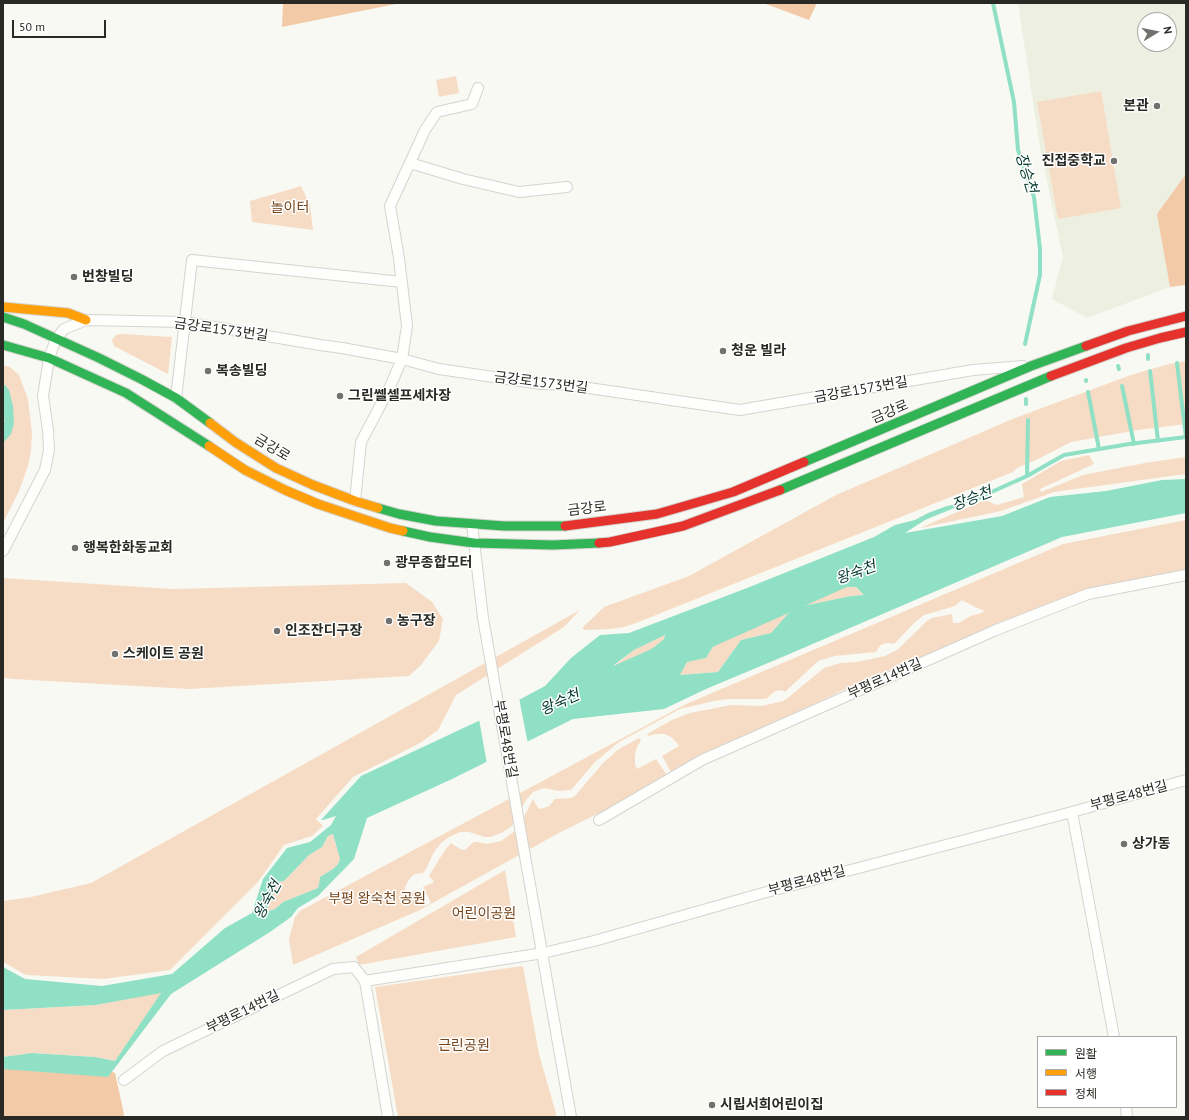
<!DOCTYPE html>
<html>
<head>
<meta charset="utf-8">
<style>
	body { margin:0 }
	#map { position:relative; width:1189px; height:1120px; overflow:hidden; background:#f8f9f2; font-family:"PT Sans","Noto Sans KR",sans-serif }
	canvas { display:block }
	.frame { position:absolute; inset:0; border:4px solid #292a25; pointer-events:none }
	.legend { position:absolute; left:1037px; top:1036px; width:140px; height:72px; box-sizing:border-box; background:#fff; border:1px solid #a9aaa8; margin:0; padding:5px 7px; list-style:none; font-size:12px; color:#292a25 }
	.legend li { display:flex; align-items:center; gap:8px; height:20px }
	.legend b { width:20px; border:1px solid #a9aaa8 }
	.north { position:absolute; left:1137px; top:12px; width:40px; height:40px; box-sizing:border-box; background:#fff; border:1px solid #a9aaa8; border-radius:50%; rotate:80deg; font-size:11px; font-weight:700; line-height:16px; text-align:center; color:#292a25 }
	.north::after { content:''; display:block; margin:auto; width:14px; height:18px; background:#71726d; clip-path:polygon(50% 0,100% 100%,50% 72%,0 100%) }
	.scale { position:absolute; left:12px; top:20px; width:94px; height:18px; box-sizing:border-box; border:2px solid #292a25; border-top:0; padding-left:5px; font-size:12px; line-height:14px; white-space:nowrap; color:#292a25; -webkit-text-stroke:3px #fff; paint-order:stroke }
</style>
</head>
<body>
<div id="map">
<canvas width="1189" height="1120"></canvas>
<div class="frame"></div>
<ul class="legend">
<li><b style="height:5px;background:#30b455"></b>원활</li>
<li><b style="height:5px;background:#ff9f0a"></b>서행</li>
<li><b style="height:5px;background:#e5322d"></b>정체</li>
</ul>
<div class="north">N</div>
<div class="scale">50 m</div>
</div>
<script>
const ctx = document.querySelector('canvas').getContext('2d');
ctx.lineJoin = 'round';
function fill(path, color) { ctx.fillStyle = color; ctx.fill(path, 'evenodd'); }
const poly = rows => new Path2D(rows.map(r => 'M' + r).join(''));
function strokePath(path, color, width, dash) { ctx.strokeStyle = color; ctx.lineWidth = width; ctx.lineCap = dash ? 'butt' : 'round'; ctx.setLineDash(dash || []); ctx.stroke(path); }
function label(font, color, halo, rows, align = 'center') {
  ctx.font = font + ' "PT Sans","Noto Sans KR",sans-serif'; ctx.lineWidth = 3; ctx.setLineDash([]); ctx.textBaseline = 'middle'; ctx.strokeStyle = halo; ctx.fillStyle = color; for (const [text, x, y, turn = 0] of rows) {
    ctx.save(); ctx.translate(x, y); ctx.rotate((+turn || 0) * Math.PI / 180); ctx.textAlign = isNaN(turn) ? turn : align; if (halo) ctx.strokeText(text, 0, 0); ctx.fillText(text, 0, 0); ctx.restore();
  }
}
fill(poly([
	[1018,3,1183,3,1186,14,1186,174,1158,214,1170,287,1087,318,1052,299,1063,257,1040,148],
	[1145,20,1169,20,1169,44,1145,44]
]), '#edefe1');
fill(poly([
	[456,76,459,93,439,97,436,80],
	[1101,91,1121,208,1058,219,1037,102],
	[301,186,310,205,313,230,252,222,250,201],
	[121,334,172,337,168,374,114,346,112,340,116,335],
	[1186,361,1186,424,1138,430,1071,442,1038,459,1017,468,1013,472,636,623,624,627,610,629,585,630,582,628,604,607,689,576,836,495,1015,418,1131,375,1169,364],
	[3,365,10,367,19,375,28,399,32,433,31,450,28,466,19,491,3,523],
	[1089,455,1094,464,1040,489,1041,492,1083,475,1145,463,1186,457,1186,474,1054,492,1001,511,920,528,985,500,997,505,1024,497,1022,484,1061,461],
	[1186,520,1186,570,1091,588,1067,597,862,681,747,736,641,792,557,834,420,910,293,965,289,939,295,917,300,911,686,704,1063,544],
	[962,600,977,608,983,610,984,612,971,616,959,623,953,623,952,614,932,618,927,621,897,650,885,656,857,662,840,663,824,668,789,697,783,701,762,706,731,705,711,709,690,713,672,720,647,734,648,736,656,734,664,734,671,737,677,743,679,746,662,756,671,772,666,774,656,759,637,769,635,764,635,755,637,747,641,740,639,738,619,749,603,763,575,796,571,798,555,799,549,806,541,809,538,808,533,799,520,825,515,831,501,841,487,844,478,842,474,842,466,849,464,850,460,849,451,843,445,850,429,876,434,882,423,887,431,903,425,906,416,890,407,895,406,892,405,887,410,878,415,874,423,873,426,869,434,852,442,842,449,837,460,832,469,832,485,837,491,837,503,832,512,826,526,800,533,792,544,788,559,791,571,790,595,762,619,742,680,709,714,701,728,699,763,699,768,698,770,695,776,691,782,690,785,692,818,661,834,656,876,652,879,647,882,644,888,643,894,644,914,623,924,615,955,606],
	[3,578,173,589,406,583,432,602,443,619,439,641,421,665,409,676,189,689,13,679,3,678],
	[812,586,856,587,864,595,851,596,793,608,771,633,741,640,718,672,680,675,687,662,706,658,717,640,751,621,781,597],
	[580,610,564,627,456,695,438,730,420,743,353,777,316,819,323,826,312,836,284,845,258,882,170,970,104,979,26,975,3,962,3,901,31,897,91,883],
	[665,635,664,639,650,651,690,637,687,642,663,661,652,673,634,677,622,682,614,666,634,650],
	[333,834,340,859,338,864,333,869,320,877,319,884,318,888,283,902,275,909,266,912,278,882,284,881,309,855,322,847,328,836],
	[505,870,516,937,359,965,356,957],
	[523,966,539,1054,557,1117,398,1117,375,987],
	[162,992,115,1061,95,1057,32,1053,3,1057,3,1010,96,1005]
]), '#f7dcc5');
fill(poly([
	[283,3,401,3,282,27],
	[763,3,817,3,809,20],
	[1186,174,1186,285,1170,287,1157,214],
	[91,1062,115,1073,124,1114,123,1117,3,1117,3,1066]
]), '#f3caa8');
fill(poly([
	[5,385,9,390,13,406,14,423,11,434,3,443,3,424,5,421,3,418,3,386],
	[1186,479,1186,513,1062,537,787,655,706,689,664,709,573,719,452,779,367,818,354,859,318,896,298,908,291,917,270,932,171,994,108,1077,3,1069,3,1057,32,1053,95,1057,115,1061,161,993,96,1005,3,1010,3,967,25,979,102,986,172,974,225,928,252,913,263,879,287,848,310,842,331,825,336,816,323,820,321,820,361,776,487,717,545,686,571,658,600,635,629,633,747,588,874,537,895,525,915,520,928,513,944,507,981,497,925,520,905,533,1002,516,1050,497,1106,491,1162,480],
	[812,586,856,587,864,595,851,596,793,608,771,633,741,640,718,672,680,675,687,662,706,658,717,640,751,621,781,597],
	[665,635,664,639,648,652,689,638,687,642,663,661,652,673,634,677,622,682,614,665,634,650],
	[333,834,340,859,338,864,333,869,320,877,319,884,318,888,283,902,275,909,266,912,278,882,284,881,309,855,322,847,328,836]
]), '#90e0c6');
fill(poly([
	[519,698,528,744,487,764,479,719]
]), '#f8f9f2');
strokePath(poly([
	[993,3,1014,102,1018,150,1034,197,1040,249,1040,275,1025,344],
	[1148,355,1148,359],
	[1177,363,1186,437],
	[1118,366,1119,369],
	[1150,371,1158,441],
	[1086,380,1086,381],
	[1122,386,1134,444],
	[1088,392,1099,449],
	[1026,399,1026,404],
	[1027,476,1064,455,1129,444,1186,437],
	[976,499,1027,476,1028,420]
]), '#90e0c6', 4);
strokePath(poly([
	[590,689,850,573]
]), '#90e0c6', 23);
const street = poly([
	[410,163,463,179,519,192,567,187],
	[176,398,192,260,402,282],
	[355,501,361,442,389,389,402,359,407,326,399,258,390,206,425,130,437,112,472,104,478,88],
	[472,524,483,618,571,1117],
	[3,551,45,470,49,450,48,430,43,396,49,358,56,339,64,329,86,320,185,322,320,345,342,348,402,359,439,369,541,384,568,385,740,410,973,370,1023,366],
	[1072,812,1114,1037],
	[599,820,702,760,996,630,1088,594,1186,575],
	[124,1080,163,1051,333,969,354,967,365,981],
	[1126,1107,1127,1117],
	[388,1117,365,981,543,953,594,941,763,893,1072,812,1186,780]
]);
const fast = poly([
	[3,317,24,324,99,358,141,379,176,398,210,423],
	[3,345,49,358,126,393,209,446],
	[804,462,1031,366,1086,346],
	[780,490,1051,376],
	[378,508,399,514,436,521,504,526,565,526],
	[403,531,430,537,474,543,553,545,599,543]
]);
const slow = poly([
	[3,307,68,313,86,320],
	[210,423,235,442,276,468,313,485,355,501,378,508],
	[209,446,245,470,285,490,318,504,390,528,403,531]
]);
const jam = poly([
	[1086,346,1128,331,1186,316],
	[1051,376,1126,348,1160,338,1186,332],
	[565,526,657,514,733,492,804,462],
	[599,543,610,542,683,526,780,490]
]);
strokePath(street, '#d4d4cf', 12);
strokePath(fast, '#d4d4cf', 11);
strokePath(slow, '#d4d4cf', 11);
strokePath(jam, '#d4d4cf', 11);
strokePath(street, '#fefefd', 10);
strokePath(fast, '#30b455', 9);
strokePath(slow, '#ff9f0a', 9);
strokePath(jam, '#e5322d', 9);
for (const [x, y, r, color] of [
	[1157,106,4,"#71726d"],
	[1114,161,4,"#71726d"],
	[74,277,4,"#71726d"],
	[723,351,4,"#71726d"],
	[208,371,4,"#71726d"],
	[340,396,4,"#71726d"],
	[75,548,4,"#71726d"],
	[387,563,4,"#71726d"],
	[389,621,4,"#71726d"],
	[277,631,4,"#71726d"],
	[115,654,4,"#71726d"],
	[1124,844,4,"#71726d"],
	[712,1105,4,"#71726d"]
]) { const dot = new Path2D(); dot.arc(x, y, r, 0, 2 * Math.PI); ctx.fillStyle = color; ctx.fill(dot); strokePath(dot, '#fff', 1.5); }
label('bold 14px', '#292a25', '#fff', [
	["본관",1149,106,"right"],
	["진접중학교",1106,161,"right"],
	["번창빌딩",82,277],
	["청운 빌라",731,351],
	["복송빌딩",216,371],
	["그린쎌셀프세차장",348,396],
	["행복한화동교회",83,548],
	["광무종합모터",395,563],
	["농구장",397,621],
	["인조잔디구장",285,631],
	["스케이트 공원",123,654],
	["상가동",1132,844],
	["시립서희어린이집",720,1105]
], 'left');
label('14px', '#77461d', '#fff', [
	["놀이터",290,208],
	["부평 왕숙천 공원",377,899],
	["어린이공원",484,914],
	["근린공원",464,1046]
]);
label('14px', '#292a25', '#fff', [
	["금강로1573번길",221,330,8],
	["금강로1573번길",541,383,7],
	["금강로1573번길",861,390,-10],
	["금강로",890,412,-23],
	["금강로",272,448,31],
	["금강로",587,509,-7],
	["부평로14번길",885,679,-24],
	["부평로48번길",505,739,80],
	["부평로48번길",1129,796,-15],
	["부평로48번길",807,881,-15],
	["부평로14번길",243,1012,-26]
]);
label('italic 15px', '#043a2d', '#fff', [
	["장승천",1026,173,73],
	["장승천",972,499,-21],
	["왕숙천",856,573,-20],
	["왕숙천",560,703,-24],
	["왕숙천",268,900,-62]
]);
</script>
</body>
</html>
